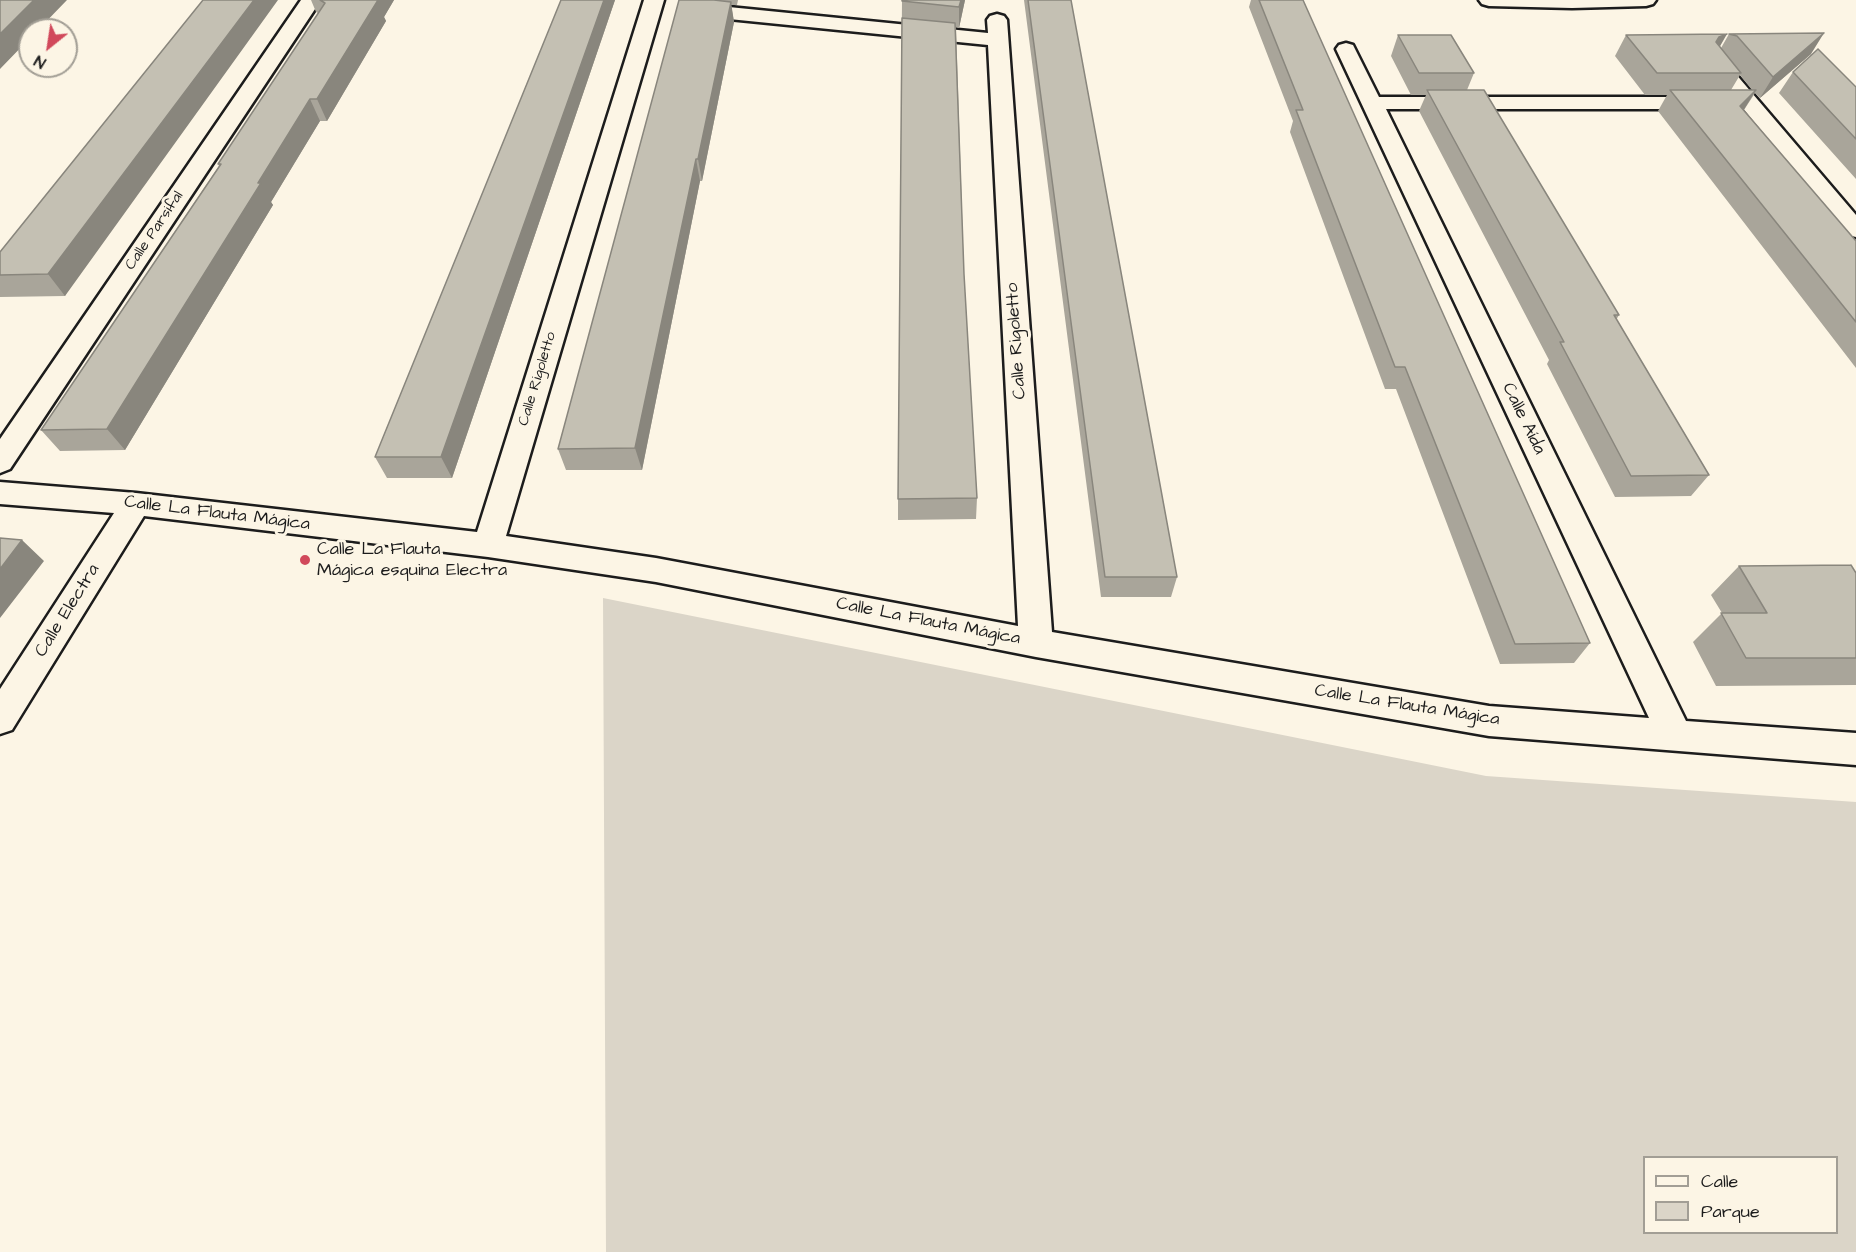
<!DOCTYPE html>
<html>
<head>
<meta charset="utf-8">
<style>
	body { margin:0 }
	#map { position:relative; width:1856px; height:1252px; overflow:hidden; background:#fcf5e5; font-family:"Architects Daughter",sans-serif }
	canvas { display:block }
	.legend { position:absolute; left:1643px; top:1156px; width:195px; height:78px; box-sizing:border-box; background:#fcf5e5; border:2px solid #a29e95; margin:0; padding:8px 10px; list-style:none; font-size:18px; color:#1c1c1c }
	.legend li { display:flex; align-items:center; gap:12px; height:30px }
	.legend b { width:30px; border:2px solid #a29e95 }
	.north { position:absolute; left:18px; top:18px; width:60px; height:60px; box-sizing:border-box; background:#fcf5e5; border:2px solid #a29e95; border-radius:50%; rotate:210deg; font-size:16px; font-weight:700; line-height:24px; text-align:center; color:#1c1c1c }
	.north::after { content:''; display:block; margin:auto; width:21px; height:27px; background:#d1495b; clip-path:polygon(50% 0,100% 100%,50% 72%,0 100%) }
</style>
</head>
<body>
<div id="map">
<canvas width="1856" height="1252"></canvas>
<ul class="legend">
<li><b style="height:8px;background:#fcf5e5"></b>Calle</li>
<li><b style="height:16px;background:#dbd5c8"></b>Parque</li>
</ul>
<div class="north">N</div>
</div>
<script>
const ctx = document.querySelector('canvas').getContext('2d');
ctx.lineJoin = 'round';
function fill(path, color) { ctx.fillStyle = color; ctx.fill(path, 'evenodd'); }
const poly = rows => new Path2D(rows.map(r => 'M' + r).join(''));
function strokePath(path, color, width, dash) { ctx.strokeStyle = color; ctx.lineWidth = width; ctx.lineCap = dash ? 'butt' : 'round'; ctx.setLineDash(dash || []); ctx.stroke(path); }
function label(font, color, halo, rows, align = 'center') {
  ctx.font = font + ' "Architects Daughter",sans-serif'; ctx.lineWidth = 6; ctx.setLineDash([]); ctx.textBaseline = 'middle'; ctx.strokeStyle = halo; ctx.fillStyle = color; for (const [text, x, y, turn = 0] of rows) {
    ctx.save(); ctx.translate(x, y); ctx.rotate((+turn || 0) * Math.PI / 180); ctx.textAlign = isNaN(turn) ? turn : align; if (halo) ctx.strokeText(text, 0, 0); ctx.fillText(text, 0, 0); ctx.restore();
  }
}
fill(poly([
	[603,598,1486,776,1856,802,1856,1252,606,1252],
	[1666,1157,1836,1158,1836,1232,1644,1232,1644,1158]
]), '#dbd5c8');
const minor = poly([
	[301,0,321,0,10,469,0,473,0,439,301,0],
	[644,0,664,0,506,536,656,558,1018,626,988,45,689,15,682,13,679,9,682,5,689,3,988,33,987,20,990,16,997,14,1004,16,1007,20,1052,632,1489,706,1649,718,1336,49,1339,45,1346,43,1353,45,1379,97,1707,97,1715,98,1718,103,1715,108,1707,109,1386,109,1686,721,1856,733,1856,765,1489,736,1036,657,656,582,488,557,144,516,12,730,0,734,0,689,114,513,0,504,0,482,136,493,477,532,644,0],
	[1479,0,1656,0,1653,4,1646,6,1572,8,1489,6,1482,4,1479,0],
	[1716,57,1723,59,1856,215,1856,237,1847,235,1709,67,1706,63,1709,59,1716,57]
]);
strokePath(minor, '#1c1c1c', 5);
fill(minor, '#fcf5e5');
fill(poly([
	[203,0,65,296,0,297,0,252],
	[311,0,394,0,384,17,386,21,327,121,320,121,271,202,273,205,125,450,60,451,41,430,219,166,218,164,318,13,316,12],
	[561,0,615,0,452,478,387,478,375,457],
	[679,0,738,0,737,5,731,5,734,22,702,181,700,181,642,470,566,470,558,449],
	[902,0,965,0,959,28,956,27,964,274,977,498,976,519,898,520,898,499],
	[1024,0,1071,0,1177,577,1171,597,1101,597],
	[1251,0,1303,0,1590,643,1574,663,1500,664,1396,389,1385,389,1290,132,1293,121,1249,7],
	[1729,34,1811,54,1760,98,1755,93,1744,110,1856,241,1856,368,1658,111,1667,95,1645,95,1615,56,1626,35,1720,47,1721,48],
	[1740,75,1752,90,1731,90],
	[1398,35,1474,73,1467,90,1619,315,1616,320,1709,475,1691,496,1615,497,1547,364,1549,360,1419,111,1426,95,1411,95,1391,56],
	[1793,72,1856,87,1856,179,1779,93],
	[1739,566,1856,573,1856,685,1716,686,1693,642,1722,613,1711,595]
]), '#a9a59a');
fill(poly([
	[34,0,67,0,38,30,30,30,30,38,0,69,0,34],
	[254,0,278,0,65,296,48,274],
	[373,0,394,0,384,17,386,21,327,121,317,99],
	[604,0,615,0,452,478,441,457],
	[961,0,965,0,959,28,959,7],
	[731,2,734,22,702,181,698,159],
	[1824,33,1811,54,1760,98,1773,77],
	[1727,34,1715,55,1707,58,1719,37],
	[1756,90,1743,111,1740,106],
	[310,99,320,121,271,202,273,205,125,450,107,429],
	[696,159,700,181,642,470,635,448],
	[22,540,44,561,0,618,0,569]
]), '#89867d');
const building = poly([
	[0,0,34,0,0,34,0,0],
	[203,0,254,0,48,274,0,275,0,252,203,0],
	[320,0,378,0,317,99,310,99,258,183,261,183,107,429,41,430,221,164,218,164,325,3,320,0],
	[561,0,604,0,441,457,375,457,561,0],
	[679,0,714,0,731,2,698,159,696,159,635,448,558,449,679,0],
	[902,0,961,0,959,7,902,1,902,0],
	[1028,0,1071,0,1177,577,1105,577,1028,0],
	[1259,0,1303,0,1590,643,1515,644,1405,367,1395,367,1296,110,1303,110,1259,0],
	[902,18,955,23,964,274,977,498,898,499,902,18],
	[1824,33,1773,77,1737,36,1729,34,1824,33],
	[1727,34,1719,37,1716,42,1741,73,1657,73,1626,35,1727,34],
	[1398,35,1451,35,1474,73,1419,73,1398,35],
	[1818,49,1856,87,1856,139,1793,72,1818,49],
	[1427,90,1484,90,1619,315,1614,315,1709,475,1631,476,1560,342,1564,342,1427,90],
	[1670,90,1756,90,1740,106,1856,241,1856,322,1670,90],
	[0,538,22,540,0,569,0,538],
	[1851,565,1856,573,1856,658,1746,658,1721,613,1767,613,1739,566,1851,565]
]);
fill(building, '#c4c0b3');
strokePath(building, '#89867d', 1.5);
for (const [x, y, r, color] of [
	[305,560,6,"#d1495b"]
]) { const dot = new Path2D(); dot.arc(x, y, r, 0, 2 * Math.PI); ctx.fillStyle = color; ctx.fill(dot); strokePath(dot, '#fcf5e5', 2); }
label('15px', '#1c1c1c', '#fcf5e5', [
	["Calle Parsifal",155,231,-56],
	["Calle Rigoletto",538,379,-73]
]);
label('18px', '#1c1c1c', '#fcf5e5', [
	["Calle Rigoletto",1017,341,-94],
	["Calle Aída",1523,419,64],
	["Calle La Flauta Mágica",217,514,7],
	["Calle Electra",68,611,-58],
	["Calle La Flauta Mágica",928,622,11],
	["Calle La Flauta Mágica",1407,706,9]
]);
label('18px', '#1c1c1c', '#fcf5e5', [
	["Calle La Flauta",317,550],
	["Mágica esquina Electra",317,571]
], 'left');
</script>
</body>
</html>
